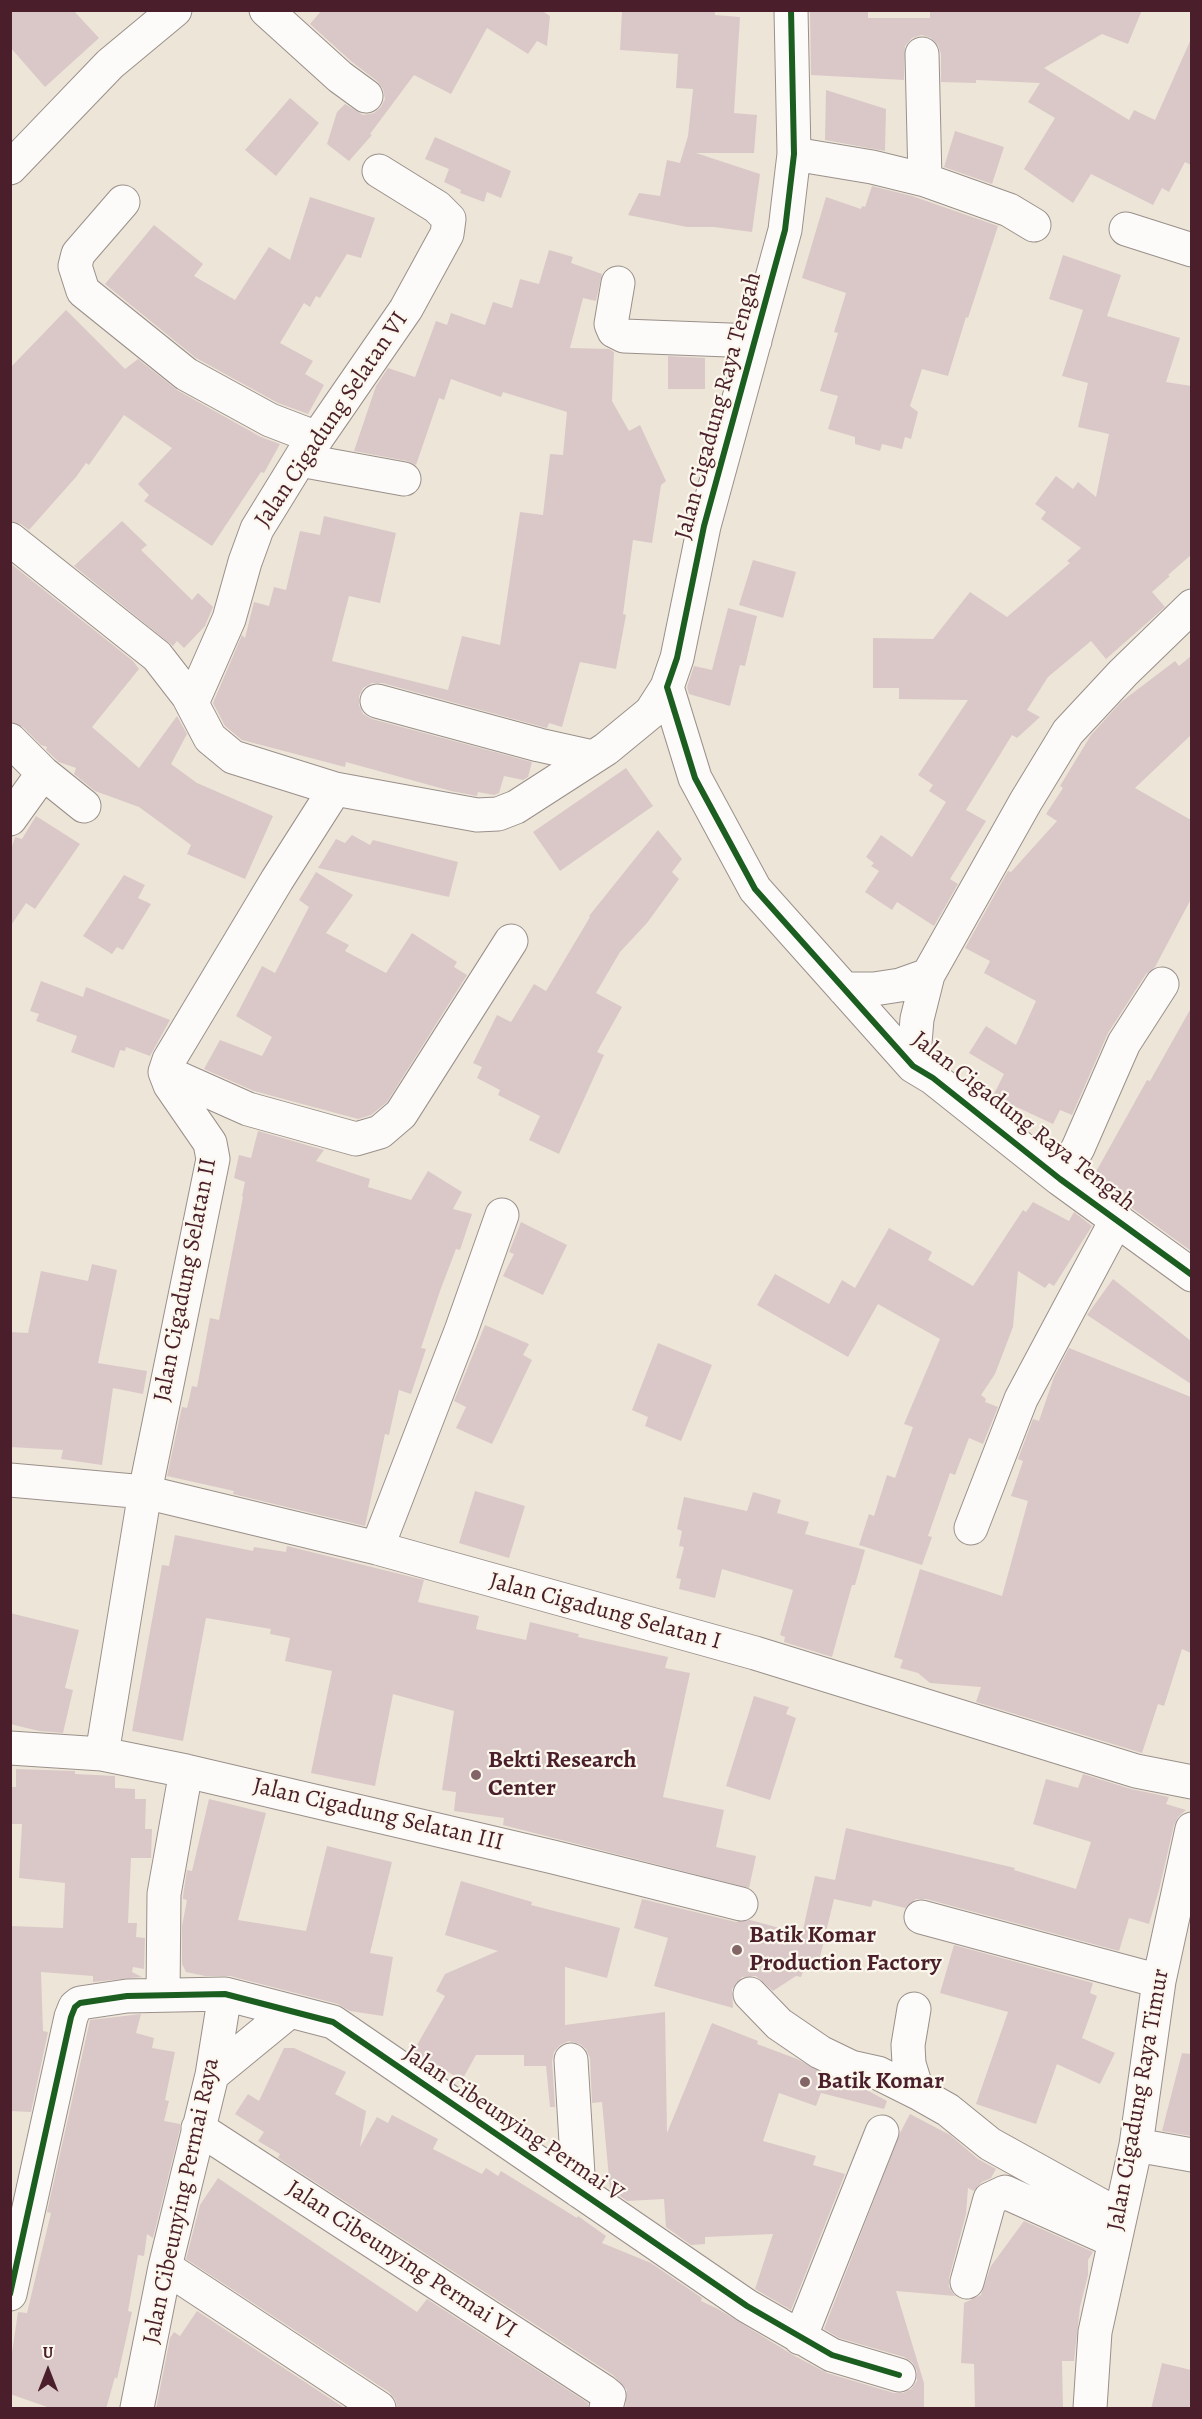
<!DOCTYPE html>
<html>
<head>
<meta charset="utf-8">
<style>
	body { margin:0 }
	#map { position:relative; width:1202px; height:2419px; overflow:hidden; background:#ede5d7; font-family:Alegreya,serif }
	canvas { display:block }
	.frame { position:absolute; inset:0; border:12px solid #4a1f2b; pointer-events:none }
	.north { position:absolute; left:18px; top:2341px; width:60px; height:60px; -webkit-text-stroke:4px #fbf7ec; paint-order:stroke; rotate:0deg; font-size:16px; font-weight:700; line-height:24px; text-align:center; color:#4a1f2b }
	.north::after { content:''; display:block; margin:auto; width:21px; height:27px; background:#4a1f2b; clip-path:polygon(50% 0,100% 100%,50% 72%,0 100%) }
</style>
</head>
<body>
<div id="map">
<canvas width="1202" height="2419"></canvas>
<div class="frame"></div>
<div class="north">U</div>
</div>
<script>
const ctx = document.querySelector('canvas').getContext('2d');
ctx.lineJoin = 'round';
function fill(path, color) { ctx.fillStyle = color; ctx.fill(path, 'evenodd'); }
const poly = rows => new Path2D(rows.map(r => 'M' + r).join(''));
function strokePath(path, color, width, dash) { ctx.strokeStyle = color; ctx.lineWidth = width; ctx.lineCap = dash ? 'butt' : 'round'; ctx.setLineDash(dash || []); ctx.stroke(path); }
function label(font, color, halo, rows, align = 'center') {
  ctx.font = font + ' Alegreya,serif'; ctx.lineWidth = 4.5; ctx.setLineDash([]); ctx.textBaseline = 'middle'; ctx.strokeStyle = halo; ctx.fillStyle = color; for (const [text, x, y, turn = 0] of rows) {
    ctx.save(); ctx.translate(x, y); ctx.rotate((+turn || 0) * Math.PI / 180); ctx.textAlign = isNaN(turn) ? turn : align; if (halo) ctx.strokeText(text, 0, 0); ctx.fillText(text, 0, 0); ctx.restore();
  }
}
fill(poly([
	[10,10,73,10,99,38,45,87,10,47],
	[322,10,541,10,550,16,547,46,537,41,528,54,487,28,451,94,414,75,370,134,372,135,349,161,327,144,337,112,345,104,363,115,374,113,381,107,385,99,383,89,377,81,352,62,310,24],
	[622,10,715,10,715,15,740,17,734,113,757,115,754,153,696,153,760,174,752,232,714,227,687,227,628,215,639,193,660,196,667,160,680,163,688,136,693,89,676,88,678,54,620,50],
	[810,10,868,10,868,18,930,18,930,10,1142,10,1128,44,1102,34,1044,68,1129,120,1134,110,1155,120,1191,39,1191,165,1185,162,1169,192,1162,188,1153,205,1091,174,1073,203,1024,169,1055,118,1028,102,1040,83,976,80,976,83,941,82,941,54,938,45,931,38,922,35,912,38,905,46,904,80,811,75],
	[826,90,886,109,885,151,825,140],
	[290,98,319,123,276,176,245,150],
	[955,131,1004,147,992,184,944,167],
	[435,137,511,171,501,198,487,192,484,202,460,193,461,190,444,182,449,169,425,159],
	[872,186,912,196,998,226,968,318,966,317,948,376,922,369,910,406,918,412,911,439,905,437,902,449,882,444,880,451,855,444,855,437,828,429,838,396,820,391,838,333,834,332,846,293,802,278,826,197,861,209,862,206,865,207],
	[310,197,375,218,361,258,347,254,320,298,316,296,310,307,304,303,280,343,313,361,305,374,324,385,308,414,278,403,196,358,105,284,154,225,203,264,194,276,235,300,269,247,290,260],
	[549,250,573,257,571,263,602,274,596,301,583,298,570,348,609,349,614,352,612,401,629,431,640,425,666,481,661,485,652,543,633,540,623,614,626,615,616,669,580,662,562,727,549,723,547,728,543,727,382,683,372,683,363,688,359,696,359,705,363,714,372,719,532,762,528,777,523,780,504,776,499,793,494,795,478,792,477,796,451,791,346,762,345,767,242,740,225,726,213,703,242,635,245,638,254,602,269,606,274,587,286,590,300,531,320,535,324,516,396,533,380,603,349,596,332,661,448,690,462,636,500,645,520,512,543,515,550,454,563,455,567,412,503,392,501,397,451,379,444,400,439,398,416,465,407,461,354,451,376,386,388,368,415,377,436,321,447,325,451,313,485,325,493,302,512,308,520,279,539,284],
	[1063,255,1121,275,1107,316,1180,338,1166,382,1191,386,1191,555,1168,575,1170,576,1152,592,1165,607,1106,659,1091,641,1048,677,1027,710,1040,717,1017,738,1012,735,966,810,986,821,950,879,958,884,934,926,897,902,892,910,865,892,879,871,871,866,874,863,866,857,881,835,912,857,946,802,929,791,933,785,918,775,968,700,899,699,899,688,873,688,873,638,933,639,970,592,1007,617,1070,563,1067,561,1081,548,1041,519,1046,512,1035,504,1056,476,1073,489,1078,482,1096,497,1109,434,1078,427,1088,383,1062,376,1083,310,1049,299],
	[66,310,125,369,138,359,177,390,261,437,280,444,264,473,261,472,212,546,144,501,149,495,138,484,172,448,124,415,89,465,86,463,76,477,29,530,21,524,10,521,10,368],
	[668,356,705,358,705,389,668,389],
	[122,521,147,545,141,550,192,600,198,593,213,607,205,626,184,648,177,641,173,646,74,566],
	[753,560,796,572,783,618,739,605],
	[10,563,133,661,139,669,92,727,139,768,177,716,187,734,171,764,197,783,273,816,245,879,187,854,191,845,139,807,95,791,74,774,76,768,59,762,46,750,47,747,41,745,23,727,10,722],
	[728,608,757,616,745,666,740,665,730,706,689,694,687,687,694,666,712,670],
	[1191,656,1191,735,1135,788,1191,820,1191,899,1155,967,1146,974,1108,1033,1072,1115,1060,1110,1053,1124,993,1096,1004,1074,969,1053,986,1026,1016,1045,1036,1001,984,973,990,961,965,948,1008,871,1011,872,1057,821,1046,814,1063,788,1060,786,1091,735,1121,702,1175,661,1179,666],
	[626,768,653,806,560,871,533,832],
	[36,816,80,844,35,909,26,903,10,927,10,853,15,837,22,839],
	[658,830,682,859,672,872,679,879,647,923,620,952,596,993,622,1007,597,1052,604,1055,559,1154,529,1140,540,1116,498,1095,500,1090,477,1078,482,1067,473,1063,497,1015,511,1022,534,984,546,991,590,917,589,916],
	[352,835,370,845,373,840,458,862,449,897,318,868,336,839,345,843],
	[316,872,353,895,326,933,349,945,345,951,386,973,412,933,457,962,454,967,467,975,387,1102,371,1115,358,1119,254,1091,204,1069,220,1040,262,1056,272,1037,236,1016,262,966,275,973,309,907,299,900],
	[124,875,145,885,138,898,151,904,123,950,117,947,112,954,83,936],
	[41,981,83,997,86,987,170,1020,150,1056,126,1047,125,1051,120,1050,114,1068,71,1052,77,1036,36,1021,39,1014,30,1011],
	[1191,1008,1191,1251,1092,1179,1147,1080,1150,1081],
	[258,1131,324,1150,316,1161,370,1179,368,1187,411,1200,428,1171,462,1192,453,1209,472,1214,460,1250,456,1249,440,1291,421,1348,426,1349,411,1394,399,1390,389,1435,385,1434,365,1526,233,1494,234,1491,167,1476,182,1407,187,1408,192,1386,197,1387,210,1318,219,1320,243,1197,242,1196,245,1182,234,1178,239,1155,251,1158],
	[1033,1202,1069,1221,1074,1212,1092,1226,1054,1286,1049,1283,1045,1288,1018,1271,1013,1327,995,1374,981,1395,986,1399,985,1402,998,1407,983,1444,969,1438,955,1475,950,1473,928,1536,932,1537,922,1565,859,1545,869,1514,874,1516,887,1475,895,1478,913,1427,904,1424,940,1339,878,1304,848,1357,757,1305,775,1274,829,1304,842,1280,855,1288,889,1228,932,1252,928,1260,973,1286,1023,1210,1026,1212],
	[521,1222,567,1245,543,1295,503,1276,514,1254,509,1252],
	[92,1264,117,1270,98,1363,147,1371,143,1394,113,1388,102,1465,61,1459,63,1450,10,1447,10,1332,28,1333,41,1271,88,1281],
	[1113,1279,1191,1341,1191,1384,1087,1315],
	[485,1325,529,1344,523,1355,532,1360,492,1444,456,1428,466,1407,454,1401],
	[658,1343,712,1365,681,1441,645,1426,648,1417,632,1410],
	[1069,1348,1191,1397,1191,1653,1182,1649,1164,1706,1158,1704,1142,1753,976,1702,981,1687,930,1683,918,1673,900,1668,903,1660,894,1657,920,1569,1002,1596,1028,1501,1011,1496,1023,1461,1018,1459,1033,1419,1039,1421,1054,1377],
	[475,1491,525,1506,509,1558,459,1543],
	[753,1492,781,1500,777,1513,809,1522,805,1534,865,1550,855,1585,852,1585,832,1657,784,1642,785,1637,780,1635,793,1590,722,1569,715,1598,679,1589,681,1579,676,1578,684,1547,679,1546,682,1531,677,1529,684,1497,747,1511],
	[175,1535,253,1551,254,1547,286,1552,287,1546,424,1580,418,1602,479,1616,476,1629,526,1640,530,1622,579,1634,578,1637,668,1657,665,1668,690,1673,663,1797,724,1810,716,1847,756,1856,749,1888,503,1825,504,1818,454,1811,456,1792,442,1790,454,1711,393,1694,375,1786,311,1773,332,1671,285,1661,290,1638,270,1634,271,1629,206,1618,183,1741,132,1731,162,1565,169,1566],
	[10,1613,79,1630,65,1688,73,1690,63,1733,39,1731,10,1724],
	[754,1696,789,1707,786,1714,796,1718,770,1800,726,1786],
	[16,1769,75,1771,75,1774,115,1776,115,1788,135,1789,135,1799,146,1799,145,1829,152,1829,151,1858,131,1858,128,1923,137,1923,136,1937,145,1938,144,1969,133,1967,132,1972,142,1977,93,1982,93,1976,41,1972,43,2031,48,2032,31,2112,10,2111,10,1926,63,1928,65,1883,19,1878,22,1824,10,1824,12,1787,16,1787],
	[1083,1774,1131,1789,1169,1797,1166,1804,1186,1810,1178,1817,1174,1825,1159,1890,1149,1924,1129,1918,1119,1951,926,1899,916,1899,905,1908,873,1900,871,1907,834,1899,818,1965,807,1962,801,1977,796,1976,773,1991,756,1976,742,1977,732,1989,733,2008,654,1986,668,1938,634,1928,642,1899,736,1922,750,1920,802,1934,815,1876,835,1880,846,1828,1015,1868,1014,1870,1076,1889,1091,1842,1033,1824,1046,1779,1078,1788],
	[209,1799,266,1813,238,1920,306,1931,327,1846,392,1862,370,1953,393,1957,383,2016,350,2011,338,2004,230,1976,205,1976,186,1972,182,1964,182,1926,187,1900,183,1899,183,1896,187,1870,192,1871],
	[461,1881,532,1902,531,1905,620,1928,607,1978,565,1967,565,2025,665,2012,667,2133,712,2023,758,2041,757,2044,797,2059,843,2084,865,2089,887,2101,884,2109,821,2093,816,2106,779,2093,763,2141,816,2156,813,2165,845,2174,791,2310,755,2289,773,2234,705,2237,705,2244,691,2245,666,2227,664,2199,627,2201,610,2189,602,2102,592,2103,590,2058,586,2049,580,2044,569,2041,560,2045,554,2052,552,2061,555,2107,550,2107,546,2066,524,2066,524,2055,476,2055,462,2080,413,2052,445,1996,436,1991,445,1974,498,1951,445,1935],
	[954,1945,1093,1983,1090,1993,1097,1996,1082,2038,1115,2053,1100,2084,1057,2064,1036,2124,976,2104,1008,2012,940,1993],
	[141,2014,136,2033,154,2038,152,2048,175,2052,165,2100,169,2101,164,2121,180,2124,180,2129,153,2238,147,2234,144,2256,138,2255,128,2311,132,2312,117,2379,115,2377,106,2409,53,2409,10,2394,10,2366,18,2312,27,2313,51,2213,47,2212,90,2020],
	[284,2048,294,2048,346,2072,335,2094,366,2111,360,2147,377,2117,388,2123,392,2115,438,2139,433,2149,482,2174,486,2168,498,2176,501,2171,577,2218,578,2216,606,2236,602,2243,651,2263,702,2298,701,2301,718,2309,793,2355,827,2373,894,2393,903,2393,911,2389,917,2381,917,2371,912,2362,904,2357,839,2338,824,2329,900,2133,910,2114,950,2135,978,2159,996,2169,991,2178,982,2182,974,2191,968,2188,966,2214,949,2278,949,2287,955,2296,896,2291,924,2383,924,2409,625,2409,627,2390,613,2375,278,2158,280,2154,258,2141,264,2132,235,2114,248,2094,259,2101],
	[1182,2053,1191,2054,1191,2136,1162,2131],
	[218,2178,417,2312,427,2299,588,2403,588,2409,398,2409,395,2399,389,2392,186,2259,200,2205],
	[1024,2221,1093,2252,1088,2260,1088,2275,1080,2307,1074,2361,1062,2361,1063,2409,975,2409,974,2364,961,2363,964,2303,981,2295,991,2266],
	[197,2311,346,2409,156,2409,170,2338,174,2332,180,2336],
	[1162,2363,1191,2370,1191,2409,1151,2409]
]), '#dac8c8');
const minor = poly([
	[266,10,340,77,366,96],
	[791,10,794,154,785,230,704,526,677,658,667,687,695,778,755,889,913,1066,933,1078,1060,1179,1192,1275],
	[922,54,925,180],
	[794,154,872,167,925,180,1009,210,1034,225],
	[10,168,110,64,175,10],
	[123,202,78,254,75,266,83,291,186,374,270,420,317,438],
	[1126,229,1192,250],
	[618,283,611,324,614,331,624,336,755,341],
	[300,460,404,479],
	[10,539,157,656,188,696,210,738,233,757,335,789,477,815,498,814,516,807,606,749,651,712,667,687],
	[377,701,539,745,593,757],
	[192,703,229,619,245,562,257,529,305,451,317,438,406,309,447,234,449,219,437,207,379,171],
	[10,740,43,773,84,806],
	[10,819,43,773],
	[844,989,874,989,900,985,928,975],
	[913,1066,917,1019,928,975,1026,801,1068,732,1123,673,1192,606],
	[165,1072,248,1109,356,1139,380,1132,401,1114,511,941],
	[1060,1179,1078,1148,1124,1043,1162,984],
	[10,1480,145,1492,377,1548,755,1653,1136,1771,1192,1782],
	[971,1528,1021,1399,1117,1219],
	[377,1548,461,1331,502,1215],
	[10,1748,102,1754,186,1771,553,1857,741,1904],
	[102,1754,145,1492,213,1159,210,1143,170,1085,165,1072,169,1060,277,880,335,789],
	[921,1917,1159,1981],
	[750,1994,779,2024,820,2052,851,2067,878,2073,918,2093,948,2110,990,2144,1120,2216],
	[163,1995,164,1894,186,1771],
	[914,2009,908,2045,909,2064,918,2093],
	[571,2060,579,2191],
	[212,2075,290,2011],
	[198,2128,603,2391,609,2396,606,2408],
	[1136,2145,1192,2155],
	[165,2267,379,2408],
	[967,2282,990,2199,1005,2192,1114,2241],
	[10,2294,71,2017,75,2007,80,2003,127,1996,225,1994,333,2022,747,2306,832,2355,899,2375],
	[800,2338,882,2132],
	[137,2408,165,2267,212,2075,225,1994],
	[1090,2408,1095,2332,1136,2145,1159,1981,1192,1829]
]);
strokePath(minor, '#9a908b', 35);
strokePath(minor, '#fcfbf9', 33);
strokePath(poly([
	[791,10,794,154,785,230,704,526,677,658,667,687,695,778,755,889,913,1066,933,1078,1060,1179,1192,1275],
	[10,2294,71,2017,75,2007,80,2003,127,1996,225,1994,333,2022,747,2306,832,2355,899,2375]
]), '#1b5e20', 6);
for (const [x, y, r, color] of [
	[476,1775,6,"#836467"],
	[737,1950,6,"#836467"],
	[805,2082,6,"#836467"]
]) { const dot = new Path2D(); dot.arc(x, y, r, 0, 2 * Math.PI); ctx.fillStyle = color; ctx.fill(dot); strokePath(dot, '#fbf7ec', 2); }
label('24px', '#4a1f2b', '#fbf7ec', [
	["Jalan Cigadung Raya Tengah",719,406,-75],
	["Jalan Cigadung Selatan VI",332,420,-56],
	["Jalan Cigadung Raya Tengah",1023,1122,38],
	["Jalan Cigadung Selatan II",186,1280,-79],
	["Jalan Cigadung Selatan I",605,1612,15],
	["Jalan Cigadung Selatan III",378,1815,13],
	["Jalan Cigadung Raya Timur",1139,2100,-80],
	["Jalan Cibeunying Permai V",513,2124,34],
	["Jalan Cibeunying Permai Raya",182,2201,-78],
	["Jalan Cibeunying Permai VI",401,2260,33]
]);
label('bold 24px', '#4a1f2b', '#fbf7ec', [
	["Bekti Research",488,1761],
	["Center",488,1789],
	["Batik Komar",749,1936],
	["Production Factory",749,1964],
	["Batik Komar",817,2082]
], 'left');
</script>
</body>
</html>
